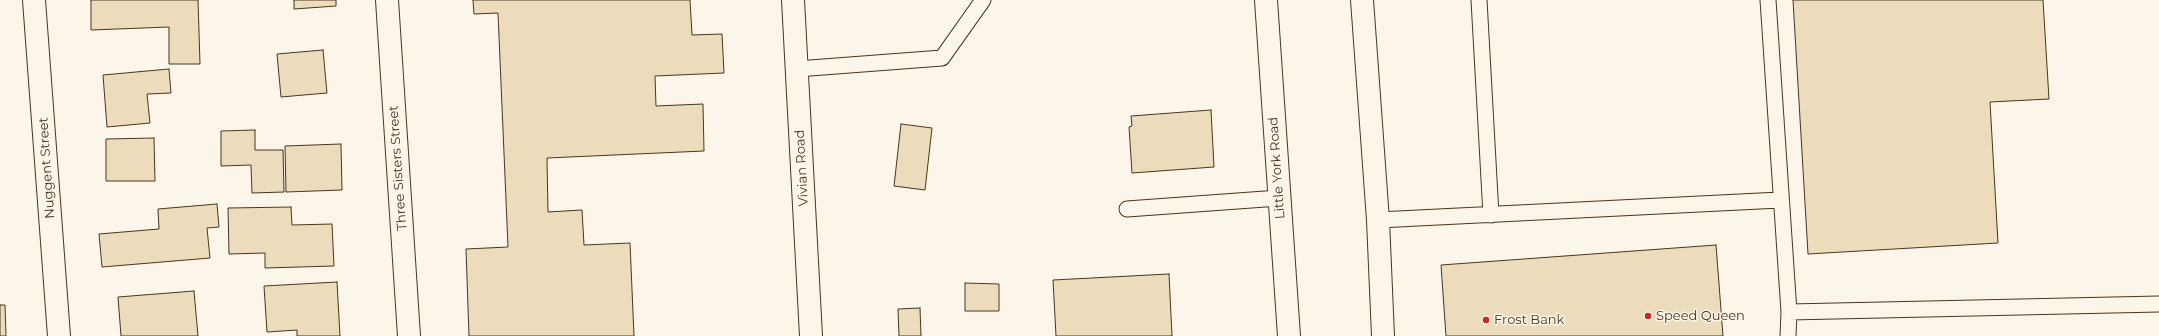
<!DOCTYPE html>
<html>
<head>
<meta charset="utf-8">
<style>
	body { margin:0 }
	canvas { display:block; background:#fbf6e9 }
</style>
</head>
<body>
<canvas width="2159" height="336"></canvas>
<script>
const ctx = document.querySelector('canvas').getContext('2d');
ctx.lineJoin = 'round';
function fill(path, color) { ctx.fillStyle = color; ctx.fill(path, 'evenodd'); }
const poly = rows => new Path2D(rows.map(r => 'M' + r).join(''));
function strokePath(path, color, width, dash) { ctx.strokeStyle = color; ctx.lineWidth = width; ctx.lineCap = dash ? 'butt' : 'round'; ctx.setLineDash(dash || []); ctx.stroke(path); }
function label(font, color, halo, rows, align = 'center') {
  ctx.font = font + ' Montserrat,sans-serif'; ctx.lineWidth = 3; ctx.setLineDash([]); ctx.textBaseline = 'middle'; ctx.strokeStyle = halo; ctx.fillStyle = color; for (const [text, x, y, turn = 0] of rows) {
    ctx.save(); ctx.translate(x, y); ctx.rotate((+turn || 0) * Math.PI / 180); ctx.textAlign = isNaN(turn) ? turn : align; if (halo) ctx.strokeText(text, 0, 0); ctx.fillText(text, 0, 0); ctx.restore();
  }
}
const building = poly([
	[91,0,198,0,200,64,169,64,169,27,91,30,91,0],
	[294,0,336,0,336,6,294,9,294,0],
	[473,0,690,0,692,35,722,34,724,73,655,76,656,106,703,104,704,151,547,158,548,212,582,210,584,245,630,243,634,336,469,336,466,249,508,247,498,13,474,14,473,0],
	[1793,0,2043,0,2049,99,1990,102,1998,243,1808,254,1793,0],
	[323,50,327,93,281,97,277,54,323,50],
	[169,69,171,93,147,94,150,123,107,127,103,75,169,69],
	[1211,110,1214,167,1132,173,1129,127,1132,126,1131,116,1211,110],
	[901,124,932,128,925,190,894,186,901,124],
	[255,130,255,150,283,150,284,192,252,193,251,165,221,166,221,131,255,130],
	[154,138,155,181,106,181,106,139,154,138],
	[341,144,342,190,286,192,285,146,341,144],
	[217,204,219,227,207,228,210,258,102,267,99,234,159,229,158,209,217,204],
	[291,207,292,225,332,224,334,266,265,268,265,253,229,254,228,208,291,207],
	[1716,245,1723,336,1446,336,1441,265,1716,245],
	[1169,274,1172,336,1056,336,1053,280,1169,274],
	[337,282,340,336,297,336,297,330,267,332,264,286,337,282],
	[965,283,999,284,999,311,965,311,965,283],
	[194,291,198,336,121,336,118,297,194,291],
	[0,305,5,305,6,336,0,336,0,305],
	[920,308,921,336,899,336,898,309,920,308]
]);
fill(building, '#ecdcbc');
strokePath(building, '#4a3520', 1);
const lane = poly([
	[1479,0,1491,215],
	[1768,0,1789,312,1788,336],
	[797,69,942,58,983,0],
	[1127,209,1279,198],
	[1378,220,1780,200],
	[1789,312,2159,304]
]);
const street = poly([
	[34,0,59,336],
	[387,0,409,336],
	[793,0,811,336]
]);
const secondary = poly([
	[1266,0,1289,336],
	[1362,0,1378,220,1383,336]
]);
strokePath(lane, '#4a3520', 17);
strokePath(street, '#4a3520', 24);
strokePath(secondary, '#4a3520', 24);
strokePath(lane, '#fbf6e9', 15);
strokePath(street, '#fbf6e9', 22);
strokePath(secondary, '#fbf6e9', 22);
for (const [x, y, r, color] of [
	[1648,316,4,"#c62828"],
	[1486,320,4,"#c62828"]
]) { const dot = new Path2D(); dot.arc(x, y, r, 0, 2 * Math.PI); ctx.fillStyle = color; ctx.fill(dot); strokePath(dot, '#fbf6e9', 1.5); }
label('13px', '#4a3520', '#fbf6e9', [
	["Nuggent Street",47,168,-94],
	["Three Sisters Street",398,168,-94],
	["Vivian Road",802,168,-93],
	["Little York Road",1277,168,-94]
]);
label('13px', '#4a3520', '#fbf6e9', [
	["Speed Queen",1656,316],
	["Frost Bank",1494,320]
], 'left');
</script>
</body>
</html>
